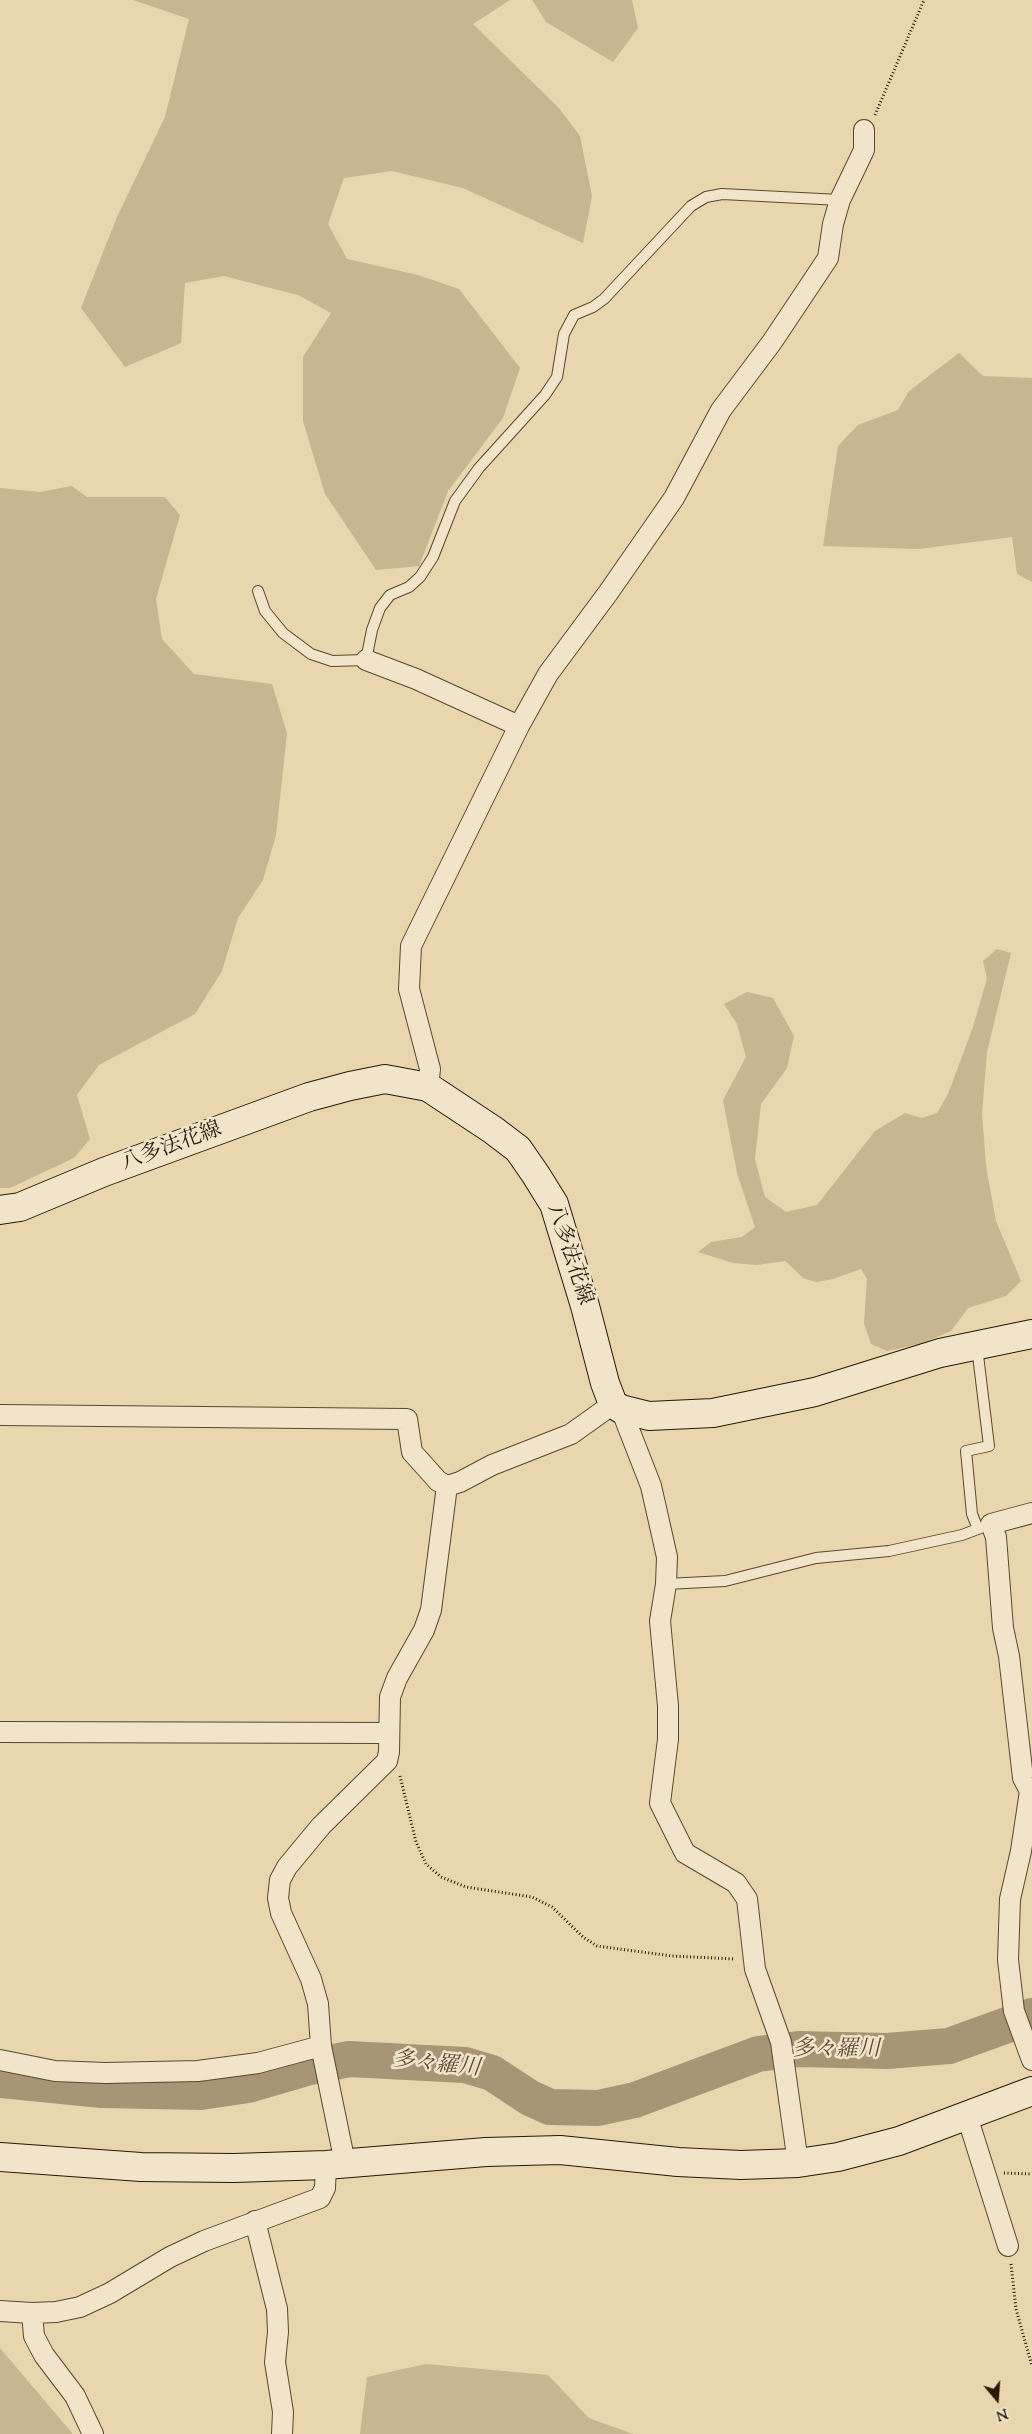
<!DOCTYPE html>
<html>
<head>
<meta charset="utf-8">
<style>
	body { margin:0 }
	#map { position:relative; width:1032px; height:2434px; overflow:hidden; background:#e9d5ae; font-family:"Sorts Mill Goudy",serif }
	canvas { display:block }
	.north { position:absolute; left:972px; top:2374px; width:50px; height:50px; -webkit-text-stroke:4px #f1e4ca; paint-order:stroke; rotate:162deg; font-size:14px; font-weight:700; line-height:20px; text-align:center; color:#271905 }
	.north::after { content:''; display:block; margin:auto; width:18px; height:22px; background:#271905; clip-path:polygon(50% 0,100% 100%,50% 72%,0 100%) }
</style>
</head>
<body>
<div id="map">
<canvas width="1032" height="2434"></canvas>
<div class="north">N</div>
</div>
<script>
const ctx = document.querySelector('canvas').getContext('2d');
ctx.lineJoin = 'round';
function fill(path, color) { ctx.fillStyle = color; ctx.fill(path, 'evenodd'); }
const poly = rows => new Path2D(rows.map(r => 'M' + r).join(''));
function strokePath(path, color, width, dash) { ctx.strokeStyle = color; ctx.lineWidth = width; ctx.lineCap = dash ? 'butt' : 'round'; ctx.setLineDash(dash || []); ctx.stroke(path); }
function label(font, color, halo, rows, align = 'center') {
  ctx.font = font + ' "Sorts Mill Goudy","Noto Serif JP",serif'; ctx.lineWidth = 5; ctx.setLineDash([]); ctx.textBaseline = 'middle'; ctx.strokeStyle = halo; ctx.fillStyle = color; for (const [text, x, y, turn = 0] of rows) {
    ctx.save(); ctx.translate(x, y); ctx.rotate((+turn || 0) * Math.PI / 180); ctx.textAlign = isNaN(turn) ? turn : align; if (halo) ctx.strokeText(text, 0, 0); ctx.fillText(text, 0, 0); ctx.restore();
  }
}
fill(poly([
	[133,0,510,0,473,24,558,107,580,136,592,196,583,243,463,188,392,171,344,178,328,224,347,259,418,275,459,289,520,368,503,418,448,491,419,566,376,570,325,494,303,421,303,357,331,313,298,295,224,276,185,283,181,343,125,367,81,308,117,217,165,117,189,19],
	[532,0,632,0,638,28,613,62,546,22],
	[959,353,983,376,1032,378,1032,582,1017,574,1012,537,919,549,823,546,838,446,858,425,898,410,909,391],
	[72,486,87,497,165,497,180,515,156,599,162,639,194,674,272,684,287,733,276,835,263,880,238,918,222,971,195,1014,99,1065,77,1095,90,1139,74,1158,10,1188,0,1188,0,488,40,492],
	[997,949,1011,953,987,1052,982,1113,986,1166,996,1221,1021,1281,1006,1296,968,1308,951,1331,921,1344,887,1351,871,1344,864,1323,867,1279,861,1269,833,1279,816,1282,803,1278,785,1261,757,1265,733,1263,698,1252,711,1242,742,1237,755,1227,737,1173,723,1100,746,1057,737,1024,724,1004,747,992,773,998,794,1036,787,1068,761,1104,755,1159,765,1197,786,1212,817,1205,875,1131,905,1113,922,1118,937,1113,948,1094,973,1027,987,979,983,961],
	[0,2348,72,2433,72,2434,0,2434],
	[426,2364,548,2375,589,2418,633,2434,360,2434,367,2377]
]), '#c8b591');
strokePath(poly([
	[0,2080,102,2090,201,2092,248,2085,310,2067,349,2059,465,2065,492,2073,530,2098,550,2107,598,2108,635,2100,758,2054,798,2049,887,2051,949,2046,1032,2016]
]), '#a79575', 36);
const lane = poly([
	[258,591,265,611,283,633,311,654,332,661,366,660,372,630,380,608,390,595,409,587,420,577,433,557,455,501,479,468,545,395,557,377,564,334,574,315,593,307,604,299,691,206,706,197,722,194,840,200],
	[977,1347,989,1446,966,1451,972,1514,978,1529],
	[666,1584,725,1581,816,1558,889,1551,962,1535,991,1524]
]);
const street = poly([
	[366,660,416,679,519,726],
	[428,1087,430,1069,409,989,411,946,519,726,548,674,608,593,674,498,721,410,772,342,828,258,833,224,840,200,864,150,864,130],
	[621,1409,651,1486,667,1557,666,1584,660,1621,668,1706,668,1739,660,1803,685,1853,736,1883,747,1899,755,1969,781,2042,798,2163],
	[0,1415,407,1419,412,1452,438,1481,447,1486,460,1482,492,1465,571,1434,613,1404],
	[0,1732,388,1733],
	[1030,1791,1023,1778,1009,1656,1003,1628,996,1537,991,1524,1032,1513],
	[1032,1791,1030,1791,1021,1851,1010,1899,1008,1960,1014,2011,1032,2060],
	[0,2060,55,2071,105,2073,198,2071,258,2063,321,2046],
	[967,2116,1008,2246],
	[345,2163,321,2046,318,2004,311,1979,281,1913,278,1898,280,1880,287,1867,321,1826,387,1761,389,1752,390,1697,397,1678,424,1630,431,1610,447,1486],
	[255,2221,277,2309,278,2332,275,2362,283,2412,282,2434],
	[0,2311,32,2313,56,2312,80,2307,110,2293,170,2257,204,2241,320,2198,325,2188,326,2165],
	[32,2313,34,2336,44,2355,75,2396,93,2434]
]);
const secondary = poly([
	[0,1210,20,1207,104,1172,309,1097,350,1086,385,1079,428,1087,493,1130,518,1149,536,1175,554,1204,585,1306,605,1383,613,1404,621,1409,649,1416,713,1413,815,1392,940,1353,1032,1334],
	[0,2157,141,2167,234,2168,326,2165,486,2152,560,2150,678,2162,741,2165,798,2163,838,2157,899,2141,1032,2091]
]);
strokePath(lane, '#58482f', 12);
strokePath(street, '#58482f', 22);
strokePath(secondary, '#271905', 30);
strokePath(poly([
	[875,115,924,0],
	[400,1776,416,1842,426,1864,441,1877,466,1887,532,1897,552,1907,583,1937,597,1946,672,1956,735,1959],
	[1004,2173,1032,2174],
	[1011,2264,1016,2309,1032,2366]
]), '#271905', 3, [1, 2.5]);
strokePath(lane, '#f1e4ca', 10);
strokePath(street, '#f1e4ca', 20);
strokePath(secondary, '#f1e4ca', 28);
label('21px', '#271905', '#f1e4ca', [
	["八多法花線",172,1148,-20],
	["八多法花線",568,1255,72]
]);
label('italic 22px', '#5a4b32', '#f1e4ca', [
	["多々羅川",836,2051],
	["多々羅川",436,2066,6]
]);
</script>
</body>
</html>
